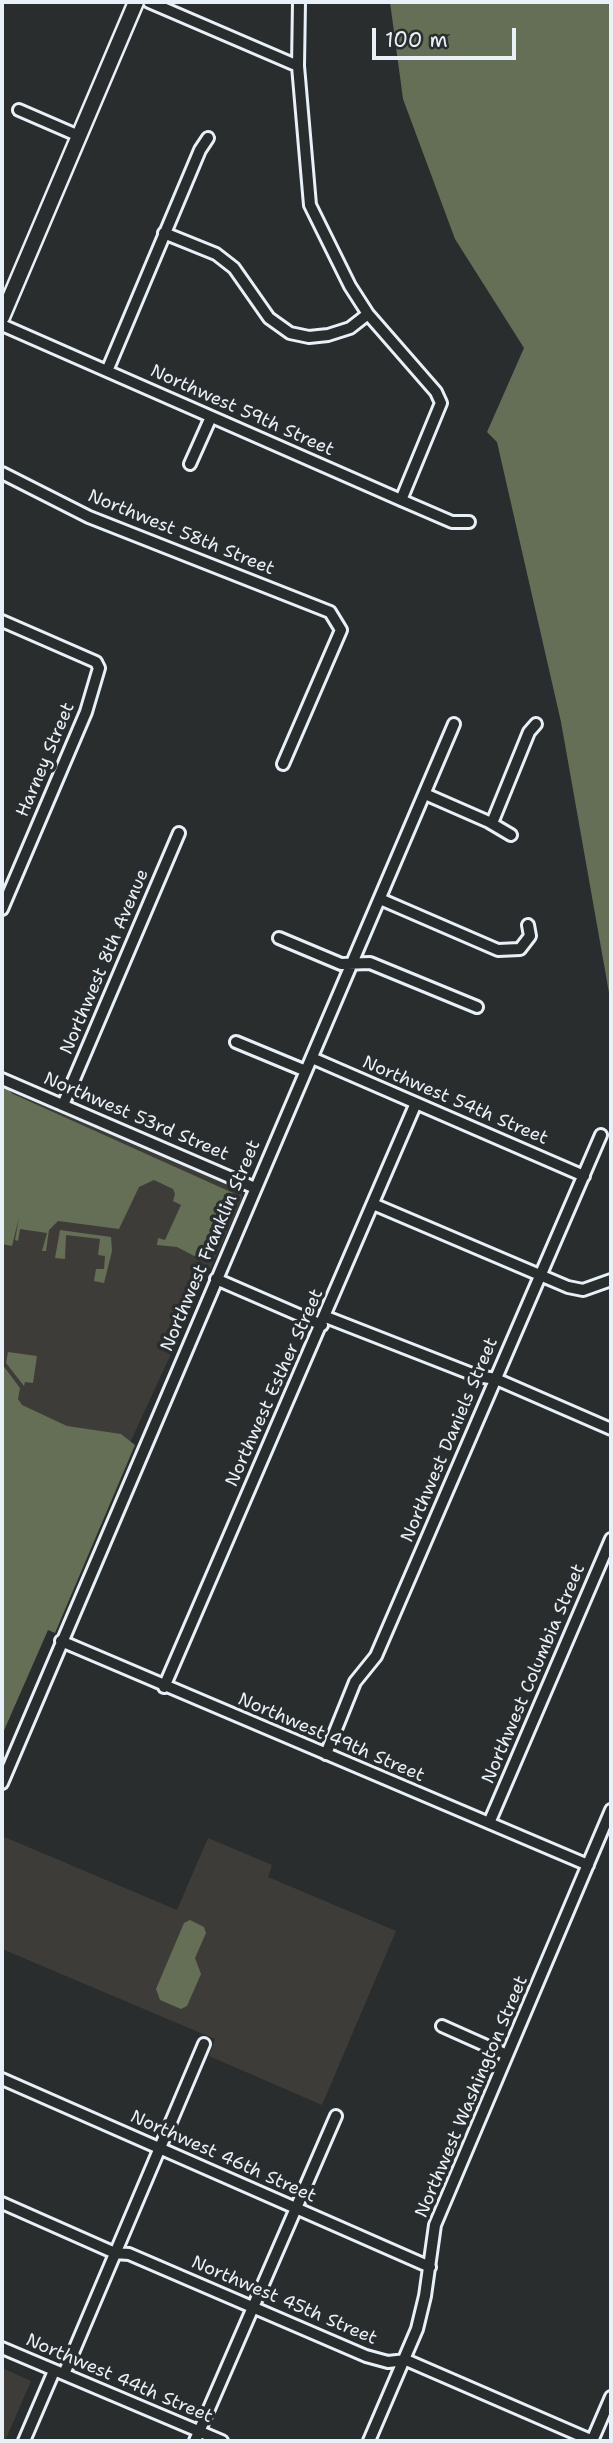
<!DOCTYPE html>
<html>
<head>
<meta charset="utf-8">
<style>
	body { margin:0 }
	#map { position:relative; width:613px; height:2443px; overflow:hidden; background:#2a2d2e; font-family:"Shantell Sans",sans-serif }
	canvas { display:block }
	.frame { position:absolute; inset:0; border:4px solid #e8f1f8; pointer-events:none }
	.scale { position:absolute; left:372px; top:28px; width:144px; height:32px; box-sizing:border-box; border:4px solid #e8f1f8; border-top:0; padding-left:9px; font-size:21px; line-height:24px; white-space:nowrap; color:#e8f1f8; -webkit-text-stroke:5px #2a2d2e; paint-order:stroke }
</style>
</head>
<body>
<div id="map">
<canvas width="613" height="2443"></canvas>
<div class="frame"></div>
<div class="scale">100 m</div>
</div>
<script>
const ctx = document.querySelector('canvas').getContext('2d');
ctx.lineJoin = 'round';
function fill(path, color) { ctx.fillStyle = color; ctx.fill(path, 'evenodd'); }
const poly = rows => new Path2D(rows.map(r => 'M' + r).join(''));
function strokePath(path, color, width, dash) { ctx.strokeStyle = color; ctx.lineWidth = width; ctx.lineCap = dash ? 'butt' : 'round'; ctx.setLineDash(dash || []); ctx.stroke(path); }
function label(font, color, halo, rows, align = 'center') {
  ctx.font = font + ' "Shantell Sans",sans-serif'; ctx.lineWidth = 7; ctx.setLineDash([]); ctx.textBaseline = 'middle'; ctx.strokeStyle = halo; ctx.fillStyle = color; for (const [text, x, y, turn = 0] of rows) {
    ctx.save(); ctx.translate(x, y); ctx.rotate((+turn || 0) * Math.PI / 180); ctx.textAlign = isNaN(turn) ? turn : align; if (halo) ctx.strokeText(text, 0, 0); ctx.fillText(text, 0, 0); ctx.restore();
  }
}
fill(poly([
	[2,1088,236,1187,242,1192,242,1200,116,1473,2,1419],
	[2,1836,177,1910,208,1838,272,1865,268,1877,396,1931,322,2105,209,2056,215,2039,2,1949],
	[2,2368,31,2381,5,2441,2,2441]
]), '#3e3c39');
fill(poly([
	[390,2,611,2,611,1004,561,722,497,442,487,432,524,348,455,239,403,99],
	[2,1084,13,1094,233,1193,231,1210,210,1258,204,1261,177,1247,157,1245,158,1238,165,1240,181,1205,173,1201,175,1194,173,1189,154,1180,139,1187,119,1229,58,1221,49,1230,46,1251,42,1251,47,1233,20,1229,18,1241,15,1240,19,1217,12,1246,2,1244],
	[60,1230,111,1237,112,1251,104,1283,94,1281,96,1269,104,1269,105,1256,98,1255,100,1239,66,1235,65,1259,55,1258],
	[8,1352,37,1356,33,1383,25,1382,24,1386,6,1363],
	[2,1364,20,1388,18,1399,22,1405,67,1426,121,1434,135,1445,55,1633,48,1630,2,1735],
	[190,1920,204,1927,206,1933,195,1958,201,1974,187,2006,181,2009,160,2000,156,1989,184,1923]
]), '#656f55');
const minor = poly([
	[149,2,298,66],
	[299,2,298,66,310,205,350,286,368,314,436,392,441,403,401,500],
	[19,110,79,136],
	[164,233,216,254,234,268,269,318,290,333,309,337,328,335,350,328,368,314],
	[2,325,401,500,452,522,469,522],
	[107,371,200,150,208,138],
	[190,464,211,417],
	[2,473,89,517,330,612,341,630,283,764],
	[2,621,96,662,99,668,86,712,2,909],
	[425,794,489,822,511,835],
	[492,823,529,732,536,724],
	[380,899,498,950,520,949,530,936,528,925],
	[279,938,341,964,370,963,477,1007],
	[236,1042,306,1071],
	[312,1058,584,1176],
	[2,1079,255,1188],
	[63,1105,179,833],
	[373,1204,568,1287,583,1290,611,1280],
	[216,1279,322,1325],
	[326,1317,477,1376,496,1379,611,1429],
	[61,1641,588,1865],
	[164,1687,416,1103],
	[326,1754,355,1682,376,1656,601,1135],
	[2,1783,454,724],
	[489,1823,611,1539],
	[442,2026,507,2055],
	[2,2079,430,2267],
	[2,2203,115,2253,129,2254,366,2356,388,2362,406,2360,593,2441],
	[2,2348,222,2441],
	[64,2374,204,2044],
	[24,2441,54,2371],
	[195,2441,336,2116],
	[369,2441,417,2329,425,2296,435,2225,611,1810],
	[592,2441,611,2397]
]);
const tertiary = poly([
	[2,317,136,2]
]);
strokePath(minor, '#e8f1f8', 16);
strokePath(tertiary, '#e8f1f8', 19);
strokePath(minor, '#2a2d2e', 10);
strokePath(tertiary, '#2a2d2e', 14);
label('18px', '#e8f1f8', '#2a2d2e', [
	["Northwest 59th Street",242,411,24],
	["Northwest 58th Street",181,533,22],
	["Harney Street",46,760,-67],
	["Northwest 8th Avenue",105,962,-67],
	["Northwest 54th Street",455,1101,23],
	["Northwest 53rd Street",136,1117,23],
	["Northwest Franklin Street",211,1246,-67],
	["Northwest Esther Street",275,1388,-66],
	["Northwest Daniels Street",450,1440,-67],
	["Northwest Columbia Street",534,1674,-67],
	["Northwest 49th Street",331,1738,23],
	["Northwest Washington Street",472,2097,-67],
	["Northwest 46th Street",223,2157,24],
	["Northwest 45th Street",284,2301,23],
	["Northwest 44th Street",119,2379,23]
]);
</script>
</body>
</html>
